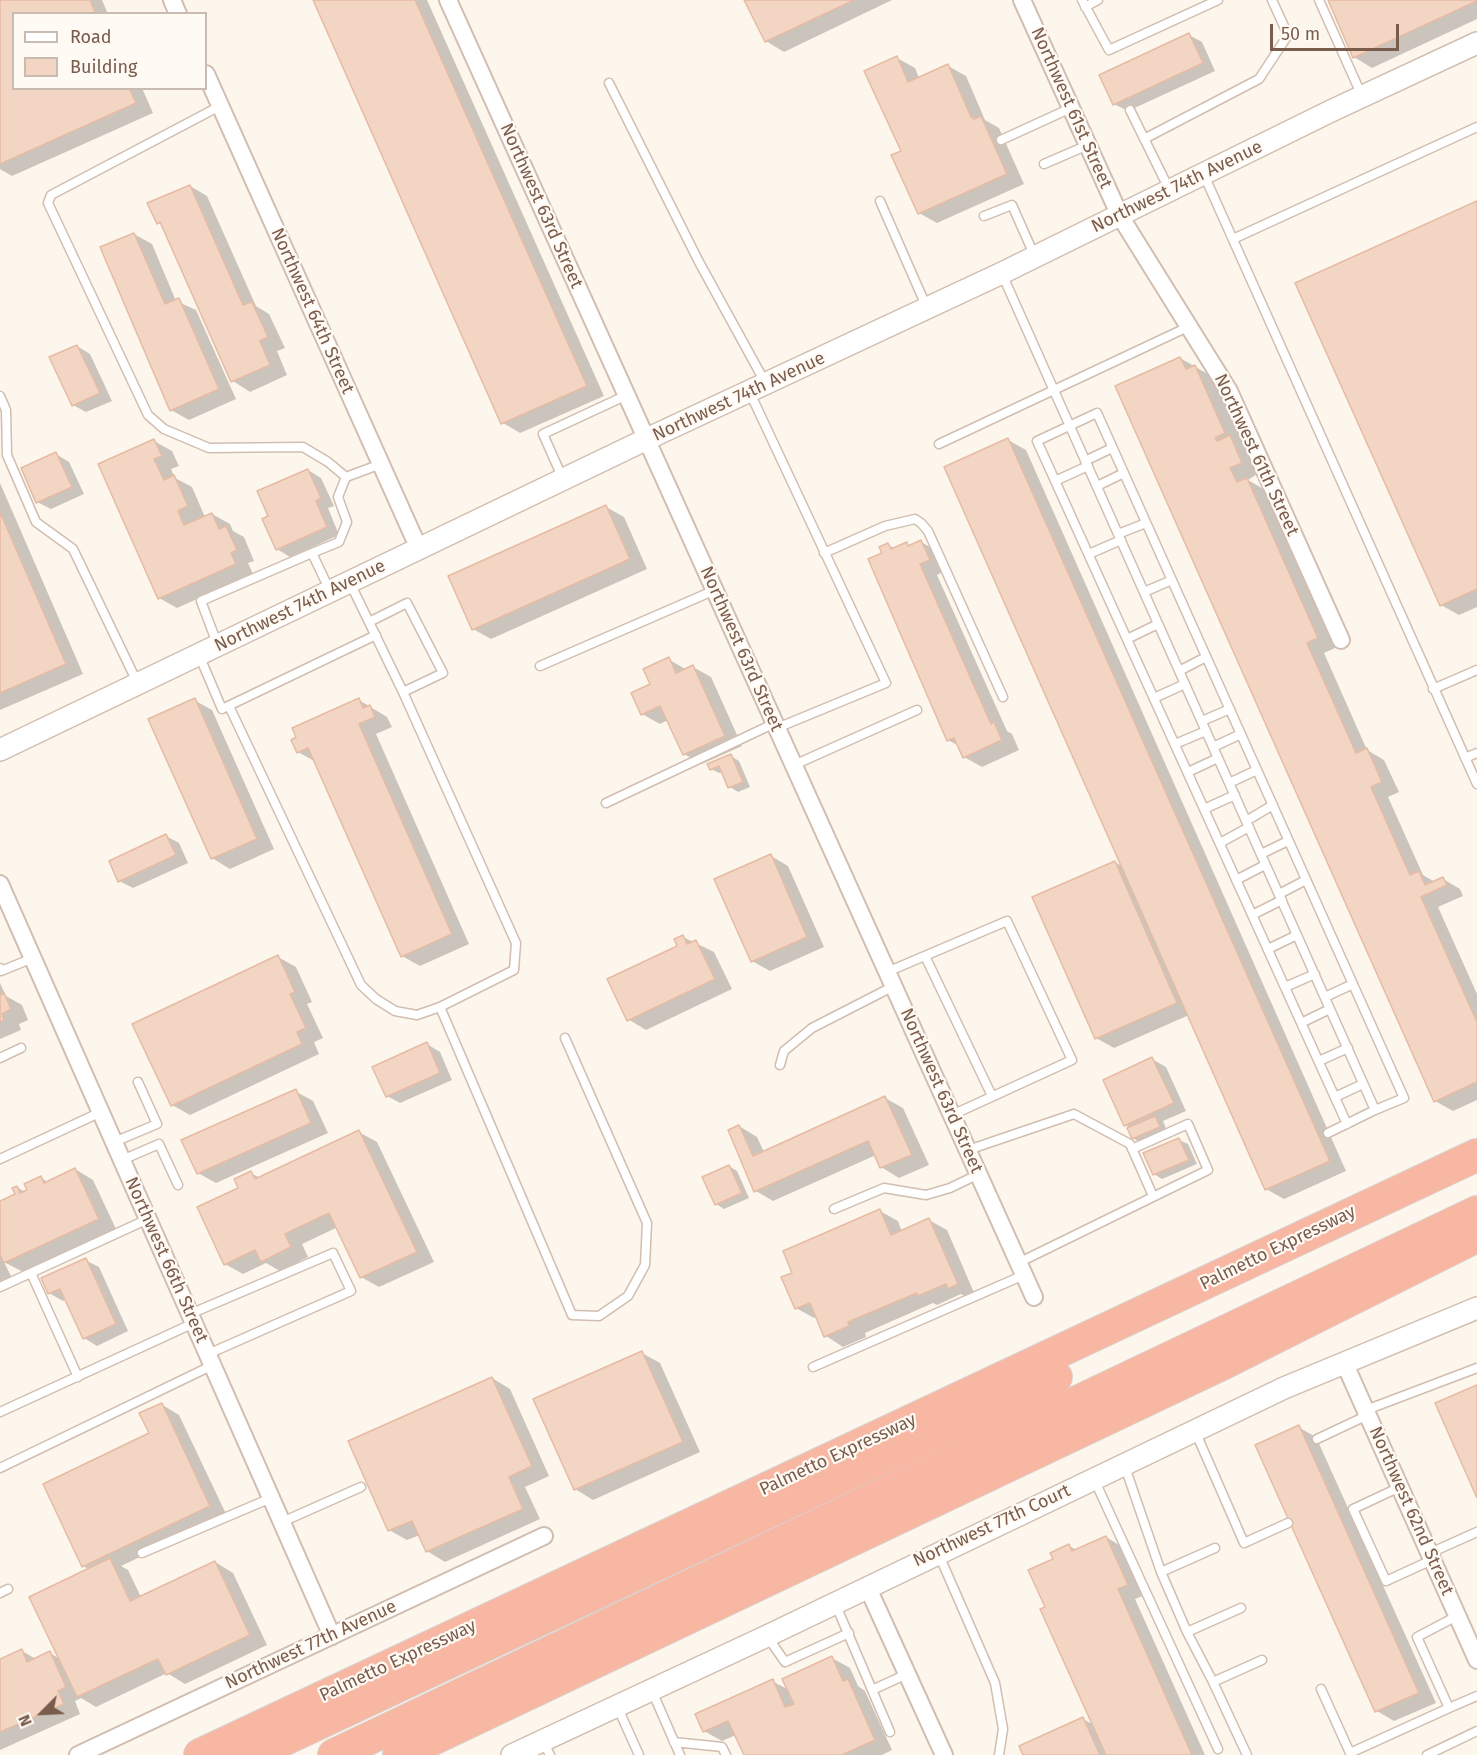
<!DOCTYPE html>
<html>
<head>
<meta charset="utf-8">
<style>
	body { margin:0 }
	#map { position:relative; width:1477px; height:1755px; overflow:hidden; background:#fdf6ec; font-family:"Fira Sans",sans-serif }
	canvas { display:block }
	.legend { position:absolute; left:12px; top:12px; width:195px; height:78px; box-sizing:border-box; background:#fffaf3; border:2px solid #cabbb1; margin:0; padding:8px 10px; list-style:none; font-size:18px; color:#7a5c4d }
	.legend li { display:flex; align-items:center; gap:12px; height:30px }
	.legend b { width:30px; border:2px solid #cabbb1 }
	.north { position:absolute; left:12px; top:1683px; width:60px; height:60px; -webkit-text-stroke:4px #fffaf3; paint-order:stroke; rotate:246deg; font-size:16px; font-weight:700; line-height:24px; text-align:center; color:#7a5c4d }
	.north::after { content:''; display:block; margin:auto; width:21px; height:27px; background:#7a5c4d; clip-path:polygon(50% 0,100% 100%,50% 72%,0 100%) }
	.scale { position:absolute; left:1270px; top:24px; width:129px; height:27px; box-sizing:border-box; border:3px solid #7a5c4d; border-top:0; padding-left:8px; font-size:18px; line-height:21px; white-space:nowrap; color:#7a5c4d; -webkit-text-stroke:4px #fffaf3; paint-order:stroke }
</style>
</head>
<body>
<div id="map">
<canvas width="1477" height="1755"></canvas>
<ul class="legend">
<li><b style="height:8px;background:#fff"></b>Road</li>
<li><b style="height:16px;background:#f3d5c3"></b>Building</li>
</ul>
<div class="north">N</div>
<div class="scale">50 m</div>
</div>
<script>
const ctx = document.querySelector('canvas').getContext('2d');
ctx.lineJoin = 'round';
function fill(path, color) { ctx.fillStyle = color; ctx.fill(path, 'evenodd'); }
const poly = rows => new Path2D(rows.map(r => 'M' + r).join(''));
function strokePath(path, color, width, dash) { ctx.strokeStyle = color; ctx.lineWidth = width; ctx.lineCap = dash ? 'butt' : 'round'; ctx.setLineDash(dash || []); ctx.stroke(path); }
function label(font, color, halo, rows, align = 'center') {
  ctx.font = font + ' "Fira Sans",sans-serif'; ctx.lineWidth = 4.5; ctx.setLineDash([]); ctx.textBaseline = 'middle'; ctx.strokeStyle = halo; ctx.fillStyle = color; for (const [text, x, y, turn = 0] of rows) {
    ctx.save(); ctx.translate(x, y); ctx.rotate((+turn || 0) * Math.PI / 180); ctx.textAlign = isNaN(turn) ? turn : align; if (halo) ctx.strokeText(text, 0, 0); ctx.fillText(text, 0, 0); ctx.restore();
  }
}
fill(poly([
	[0,0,102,0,108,14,14,14,14,88,142,88,153,113,12,176,0,169],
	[314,0,427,0,604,396,520,433,503,423],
	[746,0,892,0,784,52,766,41],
	[1329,0,1477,0,1477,19,1372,68,1354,57],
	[1189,35,1202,42,1215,71,1128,111,1114,104],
	[897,58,915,68,919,78,948,66,966,76,985,120,999,128,1024,184,937,223,919,213,903,152],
	[190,186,207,196,256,306,269,314,285,348,277,351,287,375,250,392,233,381,164,226,158,223],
	[1477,203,1477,607,1459,615,1441,605],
	[134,234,152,244,176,301,196,310,236,399,189,420,171,410],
	[77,346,90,354,112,401,86,412,73,405],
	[1180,358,1213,377,1243,444,1248,447,1259,473,1248,480,1265,490,1335,648,1324,653,1367,750,1384,760,1399,792,1388,797,1423,875,1435,882,1443,879,1460,889,1463,896,1438,907,1477,994,1477,1100,1453,1111,1435,1101],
	[1008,440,1026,450,1346,1171,1284,1199,1266,1189,1189,1015,1114,1048,1096,1038,1115,862,1123,867],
	[154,441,172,451,179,466,171,469,175,478,192,487,205,517,212,514,230,524,233,531,244,537,254,561,248,563,253,574,177,608,159,598,100,465],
	[56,454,69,462,84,494,51,509,37,502],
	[308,470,321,478,334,506,328,508,339,535,290,557,277,549,270,517],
	[0,483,83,674,0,710],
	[606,507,624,517,647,569,491,639,473,629],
	[921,542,939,552,947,570,937,575,1007,731,1012,734,1019,750,982,767,964,757,959,746,948,740,884,554,888,545,895,549],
	[668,659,687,670,693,667,711,677,742,746,702,764,684,754,668,720,660,724,642,714,652,685],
	[194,700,212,710,274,849,230,869,212,858],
	[359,700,387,717,392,727,376,734,469,944,420,966,402,956,316,762,298,752],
	[731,756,739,761,750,787,738,792,730,787,723,772,719,773,711,769],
	[166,836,179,843,188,863,133,888,119,881],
	[771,856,788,866,824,947,770,971,752,961],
	[683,937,714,952,732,989,646,1030,628,1019],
	[278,957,296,967,312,1002,307,1004,323,1038,314,1042,319,1054,190,1115,172,1105],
	[0,983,6,996,22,1005,28,1020,19,1024,21,1030,0,1039],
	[427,1044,440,1052,452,1080,400,1103,387,1096],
	[1152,1059,1166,1067,1186,1111,1163,1121,1167,1131,1141,1143,1133,1138,1130,1128,1125,1125],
	[295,1091,313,1101,328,1133,216,1183,198,1173],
	[885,1098,903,1108,929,1165,899,1178,881,1167,876,1155,773,1201,756,1191,739,1126,757,1137,764,1152],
	[359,1132,377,1142,434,1262,379,1287,361,1277,338,1227,302,1244,308,1257,280,1271,266,1263,243,1274,225,1264,240,1189,251,1173,260,1178],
	[1179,1140,1188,1144,1197,1164,1162,1179,1154,1174],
	[729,1166,737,1171,749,1198,724,1209,716,1204],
	[75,1169,93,1180,116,1229,23,1272,4,1262,12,1278,0,1284,0,1202,17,1195,17,1187,25,1192,41,1178,48,1182],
	[880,1211,898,1221,902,1232,929,1220,947,1230,975,1295,967,1298,961,1294,937,1305,933,1303,865,1333,866,1337,843,1347,826,1336,817,1317,814,1318,796,1308,794,1274],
	[85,1260,99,1267,128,1331,97,1346,84,1338,66,1299,63,1301,49,1293],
	[642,1353,660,1363,700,1452,593,1500,575,1489],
	[492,1378,510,1389,549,1476,525,1487,540,1519,445,1562,427,1551,420,1535,407,1540,389,1530],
	[161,1404,179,1415,227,1516,121,1566,128,1570,141,1597,215,1562,233,1573,267,1645,185,1684,167,1673,96,1707,81,1698,75,1701,80,1714,0,1750,0,1661,22,1651,36,1659,50,1653,60,1659,90,1570,83,1566,151,1434],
	[1298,1427,1316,1437,1436,1703,1394,1721,1377,1711],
	[1106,1537,1124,1548,1145,1595,1135,1599,1205,1755,1024,1755,1083,1719,1094,1725,1047,1608,1055,1560,1069,1546,1077,1550],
	[832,1658,850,1668,858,1686,865,1691,892,1750,882,1755,745,1755,736,1735,722,1741,704,1731,772,1681,789,1690]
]), '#0003');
const building = poly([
	[0,0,90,0,96,14,14,14,14,88,129,88,136,103,0,164,0,0],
	[313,0,415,0,587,386,501,424,313,0],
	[744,0,854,0,765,42,744,0],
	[1328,0,1477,0,1477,1,1353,58,1328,0],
	[1189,33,1203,63,1113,105,1099,75,1189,33],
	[897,56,908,82,948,64,971,117,974,119,981,116,1007,174,918,214,891,155,901,151,864,71,897,56],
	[190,185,243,305,252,302,268,337,260,341,270,365,231,382,160,222,157,224,147,203,190,185],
	[1477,201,1477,589,1440,606,1295,283,1477,201],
	[134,233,165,304,179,298,219,389,170,411,100,247,134,233],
	[77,345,100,393,72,406,49,357,77,345],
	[1180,357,1186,369,1195,365,1225,433,1215,438,1217,441,1230,435,1242,463,1230,468,1237,482,1247,478,1318,638,1307,643,1356,753,1367,748,1382,782,1371,787,1410,875,1419,871,1425,885,1443,877,1447,885,1421,897,1477,1022,1477,1082,1434,1102,1115,386,1180,357],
	[1008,438,1330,1161,1265,1190,944,467,1008,438],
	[154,439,162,456,154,459,164,480,174,475,188,506,178,511,184,525,212,513,219,529,226,526,237,550,231,553,236,564,158,599,98,464,154,439],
	[56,452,72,487,36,503,21,468,56,452],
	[308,469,321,498,316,501,327,527,276,550,262,519,268,516,257,491,308,469],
	[606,505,630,559,472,630,448,576,606,505],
	[0,512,66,664,0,693,0,512],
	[921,540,930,560,920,564,991,724,994,722,1002,740,963,758,954,738,947,741,868,559,882,553,879,547,888,543,891,549,907,542,908,546,921,540],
	[669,657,676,673,693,665,725,736,683,755,660,706,641,715,631,693,650,684,643,669,669,657],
	[195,698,257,839,211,859,148,719,195,698],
	[359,698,363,708,370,705,375,717,359,724,452,934,401,957,308,748,297,753,291,740,296,737,292,728,359,698],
	[731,754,743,782,728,788,719,766,710,770,707,764,731,754],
	[166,834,176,855,118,882,109,861,166,834],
	[771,854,807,937,751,962,714,879,771,854],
	[1115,861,1177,1003,1095,1039,1032,897,1115,861],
	[683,935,687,944,696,940,715,979,627,1021,607,979,677,946,674,939,683,935],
	[278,955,295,992,290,994,306,1028,297,1032,302,1044,171,1106,132,1024,278,955],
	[4,993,11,1009,2,1014,4,1020,0,1022,0,995,4,993],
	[427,1042,440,1073,386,1097,372,1067,427,1042],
	[1152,1057,1174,1103,1124,1126,1103,1080,1152,1057],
	[296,1089,311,1123,197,1174,181,1140,296,1089],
	[885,1096,912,1155,880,1168,868,1141,754,1192,728,1130,739,1125,753,1156,885,1096],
	[1155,1116,1160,1127,1132,1139,1127,1128,1155,1116],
	[359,1130,417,1252,360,1278,329,1213,285,1234,291,1247,261,1262,255,1250,224,1265,197,1207,238,1188,234,1179,251,1171,255,1179,359,1130],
	[1179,1138,1189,1160,1153,1175,1143,1153,1179,1138],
	[729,1165,742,1193,715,1205,702,1177,729,1165],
	[75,1168,99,1219,4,1263,0,1255,0,1201,15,1194,12,1188,17,1186,20,1193,27,1190,24,1184,41,1176,44,1183,75,1168],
	[880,1209,891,1235,929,1218,958,1284,948,1289,946,1284,918,1296,917,1293,848,1322,849,1326,824,1337,810,1303,795,1309,781,1277,792,1273,783,1251,880,1209],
	[86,1258,116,1324,83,1339,60,1289,48,1294,41,1278,86,1258],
	[642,1351,683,1442,574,1490,533,1399,642,1351],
	[492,1377,532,1466,509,1477,523,1509,426,1552,412,1521,388,1531,348,1441,492,1377],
	[1477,1385,1477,1498,1435,1403,1477,1385],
	[162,1403,210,1506,82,1567,43,1484,149,1433,139,1413,162,1403],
	[1299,1425,1419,1693,1375,1712,1255,1445,1299,1425],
	[1106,1536,1128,1585,1118,1589,1192,1755,1106,1755,1040,1609,1045,1607,1028,1570,1053,1559,1050,1553,1069,1544,1072,1551,1106,1536],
	[110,1558,130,1601,215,1561,250,1635,166,1675,158,1659,77,1697,29,1597,110,1558],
	[22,1649,27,1662,50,1651,66,1687,58,1691,64,1704,0,1732,0,1659,22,1649],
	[832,1656,843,1681,848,1679,875,1740,842,1755,744,1755,728,1721,703,1732,695,1714,773,1679,785,1707,794,1704,782,1679,832,1656],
	[1083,1717,1100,1755,1023,1755,1019,1746,1083,1717]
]);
fill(building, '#f3d5c3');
strokePath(building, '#e6bba3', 1.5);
const service = poly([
	[1082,0,1109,50,1218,0],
	[1319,0,1362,96],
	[1085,7,1098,0],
	[609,83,699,262,766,384],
	[220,106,51,195,48,203,148,415,164,429,209,448,303,447,328,462,346,477],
	[1130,110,1170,191],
	[1144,139,1259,79,1288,35,1272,0],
	[1001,140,1071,108],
	[1044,164,1088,145],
	[1204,175,1477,784],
	[880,201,927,308],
	[984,216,1012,205,1035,257],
	[1233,239,1477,127],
	[1002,274,1375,1110,1328,1133],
	[750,393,886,683,777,728],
	[0,396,6,410,7,455,36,522,73,549,138,684],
	[939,444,1190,326],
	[1085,461,1112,448],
	[563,479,543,434,627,395],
	[1055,481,1088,466],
	[1097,486,1124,473],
	[1118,534,1146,523],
	[312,553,339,542,347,522,338,497,346,477,381,464],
	[824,553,885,526,915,519,921,523,928,531,1003,697],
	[1089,554,1121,540],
	[350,583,403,692,443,673,407,603,369,622],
	[1144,592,1172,580],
	[1127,639,1158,624],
	[218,646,201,601,312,553,330,591],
	[199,655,222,709,376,635],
	[540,666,715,590],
	[1179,671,1206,657],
	[1433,689,1477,670],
	[1154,698,1185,684],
	[229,706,361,985,376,999,395,1011,417,1015,440,1007,514,970,516,943,403,692],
	[1202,721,1230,709],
	[1175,744,1206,731],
	[1213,747,1241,734],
	[1465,758,1477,753],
	[794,765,917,710],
	[1188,772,1218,758],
	[1229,783,1257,770],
	[606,803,775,723],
	[1204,809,1235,795],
	[1246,821,1273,805],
	[1220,843,1249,827],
	[1261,854,1288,841],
	[1236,880,1265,865],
	[1279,894,1306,880],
	[1252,915,1282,900],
	[1268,949,1297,935],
	[925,956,992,1096],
	[0,968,1,971,33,958],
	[887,972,1007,921,1072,1060,952,1115],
	[1285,987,1315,974],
	[1325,997,1353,984],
	[440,1007,572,1315,599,1316,628,1296,645,1265,647,1223,565,1038],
	[1301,1023,1330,1009],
	[0,1058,21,1048],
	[1319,1061,1348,1048],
	[780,1065,784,1051,812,1028,894,986],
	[1335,1097,1363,1084],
	[1347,1124,1037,441,1097,413,1404,1098,1375,1110],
	[114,1142,157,1124,138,1082],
	[968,1150,1074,1114,1130,1144,1153,1196],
	[0,1159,101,1112],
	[122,1160,159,1144,178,1185],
	[834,1209,884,1188,926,1195,950,1188,979,1174],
	[1018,1263,1208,1170,1188,1124,1132,1149],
	[31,1273,78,1377],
	[0,1287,148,1219],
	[190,1314,333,1253,351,1291,208,1354],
	[813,1367,1024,1275],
	[1366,1410,1477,1368],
	[0,1412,194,1323],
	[1195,1431,1244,1543,1288,1523],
	[1317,1439,1368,1415],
	[1124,1464,1161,1572,1215,1548],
	[0,1468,213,1365],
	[1094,1479,1218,1749],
	[1400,1487,1353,1509,1386,1581,1432,1560],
	[282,1522,361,1487],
	[142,1553,271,1498],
	[1430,1553,1477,1532],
	[939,1555,995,1683,1003,1729,999,1755],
	[1161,1572,1187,1632,1241,1608],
	[0,1593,8,1589],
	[835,1603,890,1732],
	[1457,1616,1417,1637,1449,1708,1477,1696],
	[1187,1632,1213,1682,1262,1660],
	[767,1636,785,1662,849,1633],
	[1213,1682,1247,1755],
	[1321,1689,1350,1753,1449,1708],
	[872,1690,907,1674],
	[652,1691,680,1755],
	[617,1706,639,1755],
	[543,1741,550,1755],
	[674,1742,722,1747,726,1755],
	[1427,1755,1477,1731]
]);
const minor = poly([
	[172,0,178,14],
	[448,0,1034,1297],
	[1022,0,1120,216,1229,391,1341,640],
	[206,74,419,549],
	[0,884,332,1636],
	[1344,1362,1477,1660],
	[867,1586,944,1755],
	[78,1755,544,1536]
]);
const tertiary = poly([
	[0,750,647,439,1002,273,1331,111,1477,43],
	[512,1755,767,1636,1284,1388,1477,1308]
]);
const motorway = poly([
	[200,1755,1477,1155],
	[251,1755,1056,1377],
	[334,1755,1477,1212],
	[399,1755,1222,1364,1477,1236]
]);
strokePath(service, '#d1beb0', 11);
strokePath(minor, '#d1beb0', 20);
strokePath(tertiary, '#d1beb0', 24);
strokePath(motorway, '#dad1cd', 34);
strokePath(service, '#fff', 8);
strokePath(minor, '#fff', 16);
strokePath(tertiary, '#fff', 21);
strokePath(motorway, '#f7b7a3', 32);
label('18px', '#7a5c4d', '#fffaf3', [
	["Northwest 61st Street",1071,108,66],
	["Northwest 74th Avenue",1177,187,-26],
	["Northwest 63rd Street",541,206,66],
	["Northwest 64th Street",312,311,66],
	["Northwest 74th Avenue",739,397,-25],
	["Northwest 61th Street",1256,455,65],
	["Northwest 74th Avenue",300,606,-26],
	["Northwest 63rd Street",741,649,66],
	["Northwest 63rd Street",941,1091,66],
	["Palmetto Expressway",1278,1248,-26],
	["Northwest 66th Street",166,1260,66],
	["Palmetto Expressway",838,1455,-25],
	["Northwest 62nd Street",1411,1511,66],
	["Northwest 77th Court",992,1526,-25],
	["Northwest 77th Avenue",311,1645,-25],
	["Palmetto Expressway",398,1661,-25]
]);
</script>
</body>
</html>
